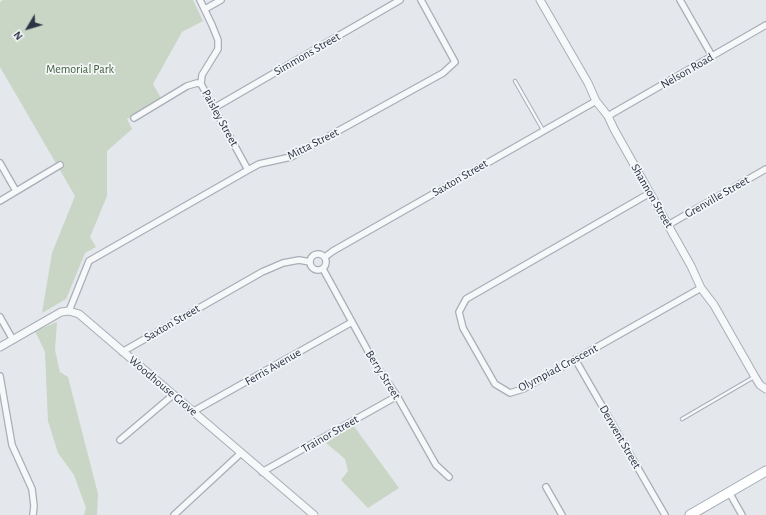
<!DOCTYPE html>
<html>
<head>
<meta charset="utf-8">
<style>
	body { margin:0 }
	#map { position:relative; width:766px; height:515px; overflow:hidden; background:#e4e7ec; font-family:"Alegreya Sans",sans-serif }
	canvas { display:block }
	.north { position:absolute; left:8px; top:8px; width:40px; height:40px; -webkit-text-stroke:3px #f4f6f9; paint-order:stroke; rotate:232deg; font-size:11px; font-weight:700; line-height:16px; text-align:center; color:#2b3445 }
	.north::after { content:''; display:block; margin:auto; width:14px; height:18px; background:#2b3445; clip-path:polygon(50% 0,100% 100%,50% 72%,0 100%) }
</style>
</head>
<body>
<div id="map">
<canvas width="766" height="515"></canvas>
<div class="north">N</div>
</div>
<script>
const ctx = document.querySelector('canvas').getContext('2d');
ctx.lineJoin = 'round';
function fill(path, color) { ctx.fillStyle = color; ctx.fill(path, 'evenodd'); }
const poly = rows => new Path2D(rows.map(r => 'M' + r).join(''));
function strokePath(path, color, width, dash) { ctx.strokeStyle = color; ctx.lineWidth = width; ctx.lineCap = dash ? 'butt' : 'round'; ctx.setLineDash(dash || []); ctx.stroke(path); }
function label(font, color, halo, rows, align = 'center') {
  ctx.font = font + ' "Alegreya Sans",sans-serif'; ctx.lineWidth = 3.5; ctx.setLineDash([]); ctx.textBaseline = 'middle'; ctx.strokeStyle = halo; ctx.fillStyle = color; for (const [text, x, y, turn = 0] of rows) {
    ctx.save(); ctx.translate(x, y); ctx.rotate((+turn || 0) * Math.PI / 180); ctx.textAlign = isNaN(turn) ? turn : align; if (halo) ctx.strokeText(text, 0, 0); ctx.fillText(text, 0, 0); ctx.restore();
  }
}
fill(poly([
	[3,0,193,0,203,21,182,32,153,84,161,98,127,119,132,129,107,151,107,196,90,237,96,247,85,253,66,299,42,313,52,253,75,196,0,67,0,2],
	[57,322,55,350,60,372,68,377,98,494,97,515,84,515,86,508,74,475,58,453,48,421,45,352,35,331],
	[353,425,399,488,368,508,341,480,348,471,345,459,326,443]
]), '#c9d6c5');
const service = poly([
	[515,81,543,130],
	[682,419,754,377]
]);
const minor = poly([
	[200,0,212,25,218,40,218,49,202,75,201,84,248,170],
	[680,0,712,56],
	[205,9,221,0],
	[214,108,400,0],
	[608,116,766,25],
	[134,118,187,86,197,83,201,84],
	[0,163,16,191],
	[650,193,466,299,459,312,463,328,495,384,510,393,523,389,701,288],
	[0,201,60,165],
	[668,225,766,169],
	'310 262a8 8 0 1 1 16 0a8 8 0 1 1-16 0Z',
	[325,257,333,251,596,101],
	[323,269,374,362,397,396,436,465,449,477],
	[69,311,89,261,248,170,259,164,291,157,443,73,455,62,421,0],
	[0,317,13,340],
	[122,352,262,272,283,263,299,260,310,262],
	[575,359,665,515],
	[0,376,12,445,32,489,34,506,33,515],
	[194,411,352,322],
	[120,440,173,395],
	[262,472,397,396],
	[546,487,562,515],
	[729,492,742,515],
	[174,515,241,453]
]);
const tertiary = poly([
	[540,0,588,83,596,101,608,116,614,129,691,266,701,288,714,305,755,377,760,385,766,389],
	[0,347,61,312,69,311,79,314,314,515]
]);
const primary = poly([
	[690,515,766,471]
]);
strokePath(service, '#a9aeb7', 4.5);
strokePath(minor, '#a9aeb7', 8);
strokePath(tertiary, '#a9aeb7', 9);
strokePath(primary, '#a3abb8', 11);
strokePath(service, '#f7f8fa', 2.5);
strokePath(minor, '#f7f8fa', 5.5);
strokePath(tertiary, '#f7f8fa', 7);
strokePath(primary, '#fff', 9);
label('12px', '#2b3445', '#f4f6f9', [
	["Simmons Street",307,54,-30],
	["Nelson Road",687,71,-30],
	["Paisley Street",220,118,61],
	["Mitta Street",313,144,-27],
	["Saxton Street",460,178,-30],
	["Shannon Street",652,196,60],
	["Grenville Street",717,197,-30],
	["Saxton Street",172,323,-30],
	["Ferris Avenue",273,367,-30],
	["Olympiad Crescent",558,368,-28],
	["Berry Street",383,375,58],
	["Woodhouse Grove",163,386,40],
	["Trainor Street",330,434,-30],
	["Derwent Street",620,437,60]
]);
label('12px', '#3f6138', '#f4f6f9', [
	["Memorial Park",80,69]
]);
</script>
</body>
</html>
